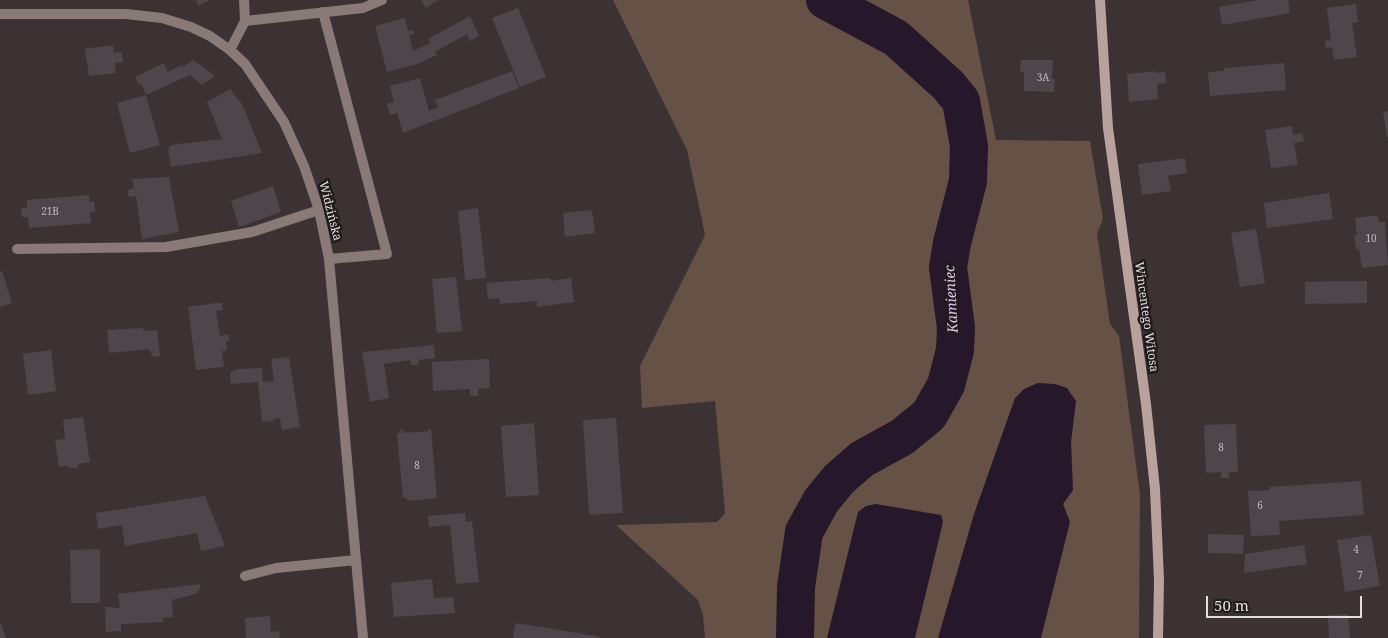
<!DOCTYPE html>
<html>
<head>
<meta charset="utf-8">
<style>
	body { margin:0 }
	#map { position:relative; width:1388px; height:638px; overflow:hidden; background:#3c3234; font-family:"Noto Serif",serif }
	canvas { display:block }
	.scale { position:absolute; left:1206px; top:596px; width:156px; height:22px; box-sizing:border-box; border:2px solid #e4ddde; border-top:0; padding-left:6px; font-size:15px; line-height:18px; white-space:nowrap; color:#e4ddde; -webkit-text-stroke:4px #201b1c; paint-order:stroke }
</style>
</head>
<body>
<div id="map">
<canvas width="1388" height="638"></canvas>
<div class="scale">50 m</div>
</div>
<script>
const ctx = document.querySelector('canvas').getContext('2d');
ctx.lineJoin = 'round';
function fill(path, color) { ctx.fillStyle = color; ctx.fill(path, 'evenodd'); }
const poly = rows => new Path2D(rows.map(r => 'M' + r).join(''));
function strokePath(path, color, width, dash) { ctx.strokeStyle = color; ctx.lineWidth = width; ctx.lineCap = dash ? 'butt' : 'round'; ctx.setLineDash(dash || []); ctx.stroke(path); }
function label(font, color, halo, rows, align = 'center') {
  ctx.font = font + ' "Noto Serif",serif'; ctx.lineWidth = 5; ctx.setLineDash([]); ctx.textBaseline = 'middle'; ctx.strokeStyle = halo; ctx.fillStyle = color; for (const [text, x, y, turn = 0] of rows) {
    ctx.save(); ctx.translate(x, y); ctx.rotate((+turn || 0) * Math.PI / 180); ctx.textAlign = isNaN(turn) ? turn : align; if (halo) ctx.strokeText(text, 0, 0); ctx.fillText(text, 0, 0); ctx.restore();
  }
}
fill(poly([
	[613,0,968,0,996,140,1090,141,1103,219,1097,234,1110,324,1119,336,1140,495,1139,638,705,638,703,615,698,600,616,525,717,522,725,513,715,401,642,408,640,366,705,235,687,150]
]), '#655145');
fill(poly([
	[1038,383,1055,384,1067,388,1076,401,1071,442,1073,490,1063,504,1070,522,1041,638,938,638,974,514,1015,398,1024,389],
	[876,504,941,515,943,522,915,638,827,638,858,512,866,506]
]), '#26172a');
strokePath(poly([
	[795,638,796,587,804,532,821,501,839,479,862,459,902,437,929,415,946,385,955,350,956,328,948,267,952,243,968,181,969,146,961,101,948,85,896,38,825,0]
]), '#26172a', 38);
fill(poly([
	[196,0,210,0,198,6],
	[421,0,438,0,426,8],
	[1288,0,1290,13,1222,25,1219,7,1258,0],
	[1356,4,1358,22,1352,23,1357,57,1334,60,1332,47,1326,48,1325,41,1331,40,1327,8],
	[518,8,546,77,520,87,492,18],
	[470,16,479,36,470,41,467,34,435,52,437,55,417,64,387,72,375,26,405,18,408,31,413,30,414,34,409,35,413,51,430,43,428,39],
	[113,45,114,53,122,52,123,62,115,63,116,73,89,76,85,49],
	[193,60,215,76,202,85,190,75,146,95,141,84,139,85,135,77,164,63,168,72,182,65,183,67],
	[1021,60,1053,60,1052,79,1055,79,1054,92,1024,91,1024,72,1020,72],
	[1284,63,1286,90,1210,96,1208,72,1224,71,1224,68],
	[512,71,519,88,403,133,397,113,390,115,387,104,394,102,390,86,420,78,429,111,438,107,435,100],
	[1155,71,1155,73,1165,72,1166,83,1157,84,1158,99,1129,102,1127,74],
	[230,89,242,104,262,153,171,167,168,150,171,145,222,139,207,102],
	[146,95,160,145,130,153,117,103],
	[1388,111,1388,137,1387,137,1383,112],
	[1292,126,1293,135,1302,133,1304,141,1294,143,1298,165,1271,168,1265,130],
	[1185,158,1187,173,1168,176,1171,191,1142,195,1138,164],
	[169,177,179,232,142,239,136,196,129,197,128,190,134,188,132,179],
	[273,186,281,212,239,227,231,201],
	[1329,193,1333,219,1267,228,1264,203],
	[89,195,89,202,94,201,95,211,90,212,91,223,29,228,28,217,22,217,21,208,27,208,27,200],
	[478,208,486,278,465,280,458,211],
	[592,210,595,233,565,237,563,213],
	[1378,215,1379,222,1385,222,1388,265,1362,268,1359,249,1356,250,1354,235,1357,235,1355,218],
	[1256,229,1265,283,1240,287,1231,233],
	[2,271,12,303,0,307,0,272],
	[456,277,462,331,437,333,432,279],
	[550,278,551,281,571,278,574,302,537,307,537,301,500,304,499,298,488,299,486,283],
	[1344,281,1367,281,1367,303,1305,304,1305,282],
	[215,303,222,303,223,310,216,311,220,336,228,334,229,341,226,341,227,350,222,351,224,367,196,370,188,307],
	[142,328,145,331,157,330,160,356,153,357,149,349,109,353,107,330],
	[434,345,435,358,418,360,419,363,417,365,411,365,410,360,384,364,389,398,370,402,362,352],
	[51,350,56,391,28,395,23,354],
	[289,357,300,427,282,430,280,418,273,419,273,421,262,422,258,382,231,384,230,372,238,369,262,368,263,382,274,381,271,359],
	[489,359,490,388,478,389,478,396,470,396,470,389,433,391,432,362],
	[83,417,90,462,79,464,77,468,71,468,67,466,59,467,55,440,65,439,63,420],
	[616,418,623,513,589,515,583,420],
	[534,423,539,495,506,497,501,426],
	[1236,424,1238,472,1229,472,1229,478,1221,478,1221,472,1206,473,1204,425],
	[400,429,403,429,404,433,429,431,428,429,431,429,437,498,407,501,407,498,403,498,397,433,401,433],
	[1361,481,1364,515,1279,521,1280,535,1251,536,1248,491,1270,490,1269,487],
	[205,496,225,546,201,551,197,533,125,546,122,525,98,529,96,513],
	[465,513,466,522,472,521,479,582,456,584,450,525,429,527,428,516],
	[1208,534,1244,535,1243,554,1208,553],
	[1371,535,1380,586,1345,592,1337,540],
	[1304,545,1307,564,1244,573,1245,554],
	[100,549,100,603,71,603,70,550],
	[432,579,434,598,453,597,455,613,394,617,391,583],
	[201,584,198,593,172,600,173,617,163,618,163,622,121,624,121,631,106,632,105,607,120,608,118,594],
	[1348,614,1350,638,1329,638,1328,615],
	[270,616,271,632,279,631,280,638,246,638,245,618],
	[0,621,6,638,0,638],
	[516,623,601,637,600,638,513,638]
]), '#4f464b');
strokePath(poly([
	[323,12,387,254,329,259],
	[17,249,166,247,252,232,319,210]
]), '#897a78', 10);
strokePath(poly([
	[0,14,126,14,162,18,191,27,210,36,230,50,245,64,284,122,304,166,319,210,329,259,363,638],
	[245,21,363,8,382,0],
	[230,50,245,21,244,0],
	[245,576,276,568,356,560]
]), '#897a78', 10);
strokePath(poly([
	[1100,0,1108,128,1146,404,1155,489,1159,580,1158,638]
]), '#b8a19e', 10);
label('10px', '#bfb7b9', null, [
	["3A",1043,78],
	["21B",50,212],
	["10",1371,239],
	["8",1221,448],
	["8",417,466],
	["6",1260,506],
	["4",1356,550],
	["7",1360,576]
]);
label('12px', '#e4ddde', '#201b1c', [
	["Widzińska",330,211,76],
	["Wincentego Witosa",1146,317,82]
]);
label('italic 14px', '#e3c1ed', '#201b1c', [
	["Kamieniec",952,299,-93]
]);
</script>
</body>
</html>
